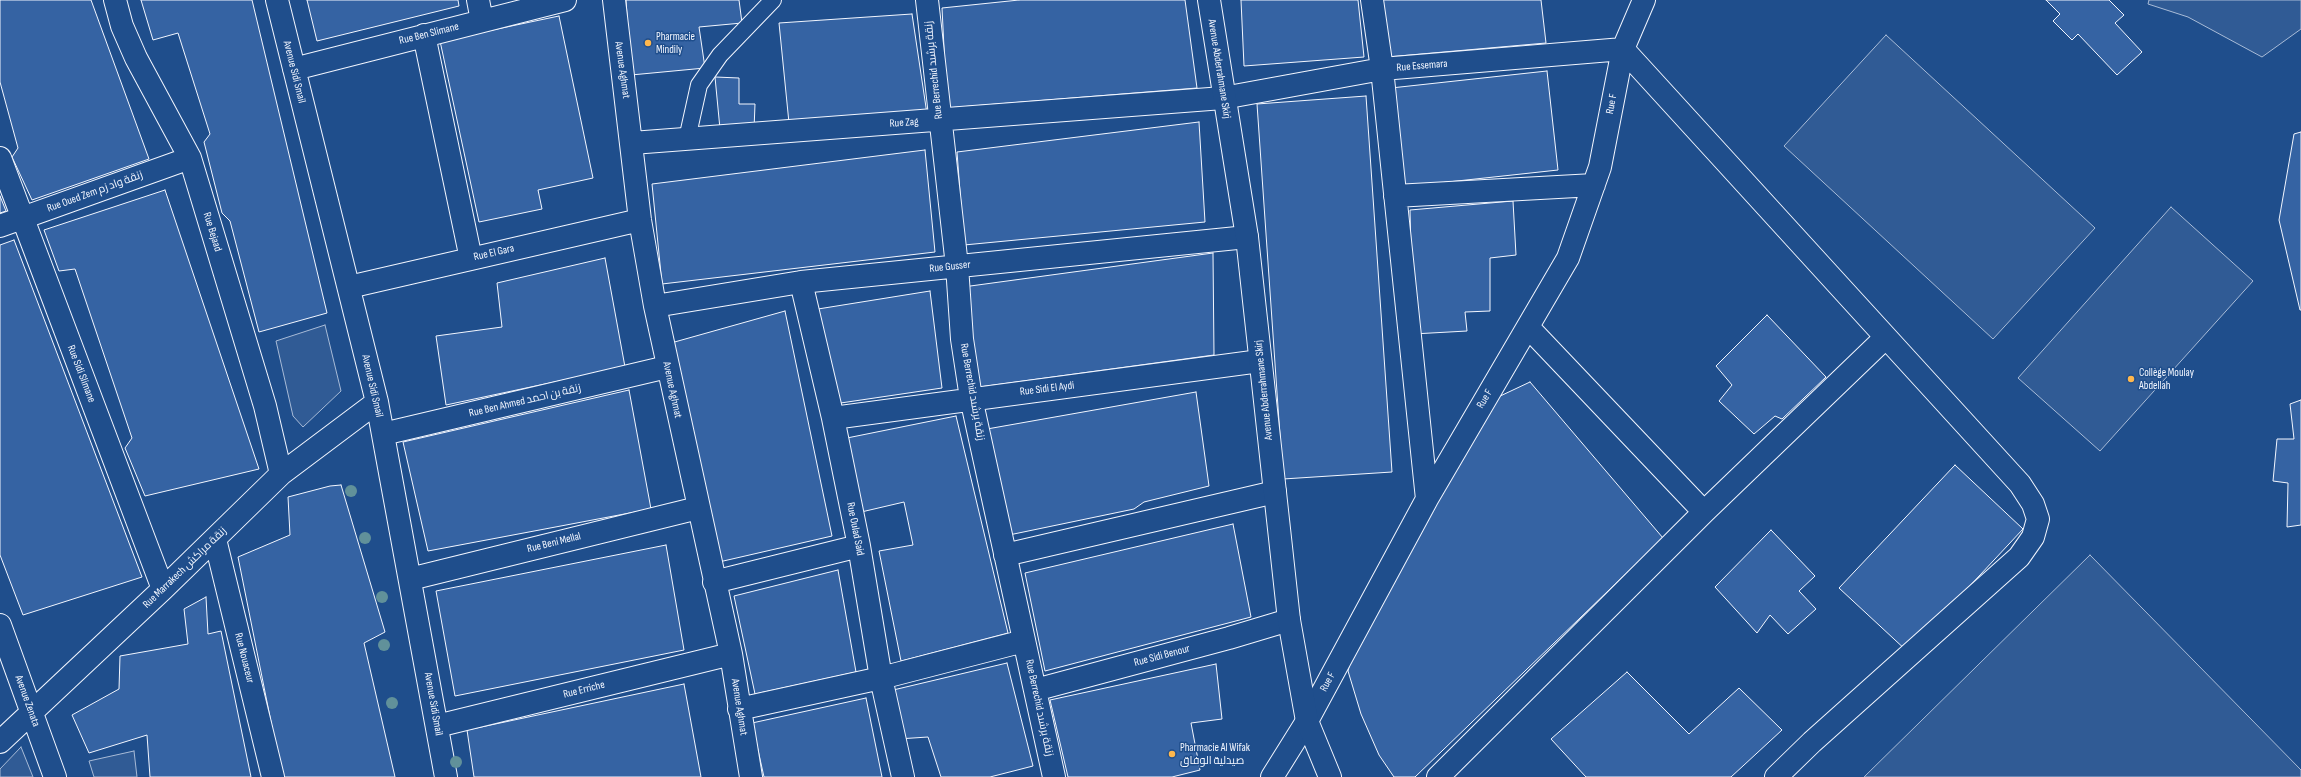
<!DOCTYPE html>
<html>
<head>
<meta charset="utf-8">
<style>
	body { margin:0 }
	canvas { display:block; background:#1f4e8c }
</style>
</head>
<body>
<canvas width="2301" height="777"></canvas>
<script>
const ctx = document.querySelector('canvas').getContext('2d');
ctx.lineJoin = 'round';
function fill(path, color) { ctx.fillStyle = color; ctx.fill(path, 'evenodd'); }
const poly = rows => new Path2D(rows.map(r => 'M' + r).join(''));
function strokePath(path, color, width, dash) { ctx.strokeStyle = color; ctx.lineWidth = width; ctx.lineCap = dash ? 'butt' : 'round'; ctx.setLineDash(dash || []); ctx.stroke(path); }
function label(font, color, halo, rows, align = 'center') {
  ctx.font = font + ' "Sofia Sans Condensed",Cairo,sans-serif'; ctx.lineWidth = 3; ctx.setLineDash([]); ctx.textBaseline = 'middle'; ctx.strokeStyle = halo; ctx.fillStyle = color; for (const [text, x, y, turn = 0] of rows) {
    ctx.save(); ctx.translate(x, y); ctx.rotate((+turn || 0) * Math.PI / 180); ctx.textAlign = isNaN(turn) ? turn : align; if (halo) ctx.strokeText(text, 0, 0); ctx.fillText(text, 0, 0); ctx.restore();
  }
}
const built = poly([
	[2149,0,2301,0,2301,29,2262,57,2188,17,2148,4,2149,0],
	[1886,35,2095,228,1993,339,1784,146,1886,35],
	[2171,207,2253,281,2100,451,2018,378,2171,207],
	[325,325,341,391,303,427,293,416,276,341,325,325],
	[2090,555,2301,770,2301,777,1864,777,2090,555],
	[21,747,33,777,0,777,0,769,21,747],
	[134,751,137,777,94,777,89,761,134,751]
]);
fill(built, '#305b95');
strokePath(built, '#a8bbd7', 1);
const building = poly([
	[0,0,91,0,149,159,32,200,12,157,18,148,0,82,0,0],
	[141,0,252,0,327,313,259,332,230,221,222,213,204,142,210,134,178,33,153,40,141,0],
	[307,0,458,0,459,6,317,41,307,0],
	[626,0,739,0,742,23,699,27,705,68,631,75,626,0],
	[1019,0,1185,0,1197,88,947,108,942,8,1019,0],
	[1241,0,1358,0,1364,57,1244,66,1241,0],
	[1382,0,1541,0,1546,43,1387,57,1382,0],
	[2046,0,2109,0,2124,15,2115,23,2142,52,2117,75,2078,34,2072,40,2053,21,2060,14,2046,0],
	[912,14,927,114,789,123,779,23,912,14],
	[559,16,593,178,538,190,542,209,479,222,440,41,559,16],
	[1547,71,1558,170,1402,187,1391,88,1547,71],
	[715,77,739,78,739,104,755,104,754,130,720,129,715,77],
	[1366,96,1392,472,1283,479,1257,104,1366,96],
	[1199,122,1205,222,964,245,957,152,1199,122],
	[2301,132,2301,310,2300,310,2279,220,2294,134,2301,132],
	[925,150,935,252,662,284,652,184,925,150],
	[165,190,259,469,145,496,125,448,132,438,75,269,59,271,44,230,165,190],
	[0,196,6,211,0,213,0,196],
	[1513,201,1516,255,1490,258,1490,311,1465,312,1467,331,1413,334,1410,210,1513,201],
	[14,240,142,577,23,615,0,555,0,245,14,240],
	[1213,253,1214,355,972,388,963,287,1213,253],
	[605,258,625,367,446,405,436,336,502,327,497,283,605,258],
	[930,291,942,388,834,404,818,309,930,291],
	[785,311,832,536,719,562,671,343,785,311],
	[1767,315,1826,377,1782,419,1775,416,1754,434,1719,401,1732,385,1716,366,1767,315],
	[1530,382,1663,538,1415,777,1394,777,1379,755,1361,714,1348,671,1357,635,1496,398,1530,382],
	[629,390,651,509,428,551,403,442,629,390],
	[1196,392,1209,486,1144,502,1134,509,1009,535,987,429,1196,392],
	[2301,400,2301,525,2287,527,2288,483,2273,481,2277,439,2294,439,2290,404,2301,400],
	[956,416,1008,633,901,661,879,551,913,545,904,502,857,513,842,439,956,416],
	[1955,465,2023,529,1908,652,1839,588,1955,465],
	[341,485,385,632,364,643,395,777,282,777,238,557,290,535,288,497,330,486,341,485],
	[1233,524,1251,617,1045,671,1025,573,1233,524],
	[1771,530,1815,576,1799,591,1816,609,1788,634,1770,615,1757,633,1715,587,1771,530],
	[666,545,684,650,455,696,436,591,666,545],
	[838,570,856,672,755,694,734,596,838,570],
	[206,597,208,634,221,631,251,777,150,777,147,735,89,753,72,715,119,689,120,656,188,644,184,609,206,597],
	[1007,663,1033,766,990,777,941,777,928,737,898,739,889,691,1007,663],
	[1216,664,1222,719,1191,723,1200,770,1172,777,1068,777,1050,700,1216,664],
	[1627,672,1689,734,1739,688,1782,730,1731,777,1586,777,1551,739,1627,672],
	[684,684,701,777,474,777,467,730,684,684],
	[866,698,882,777,764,777,752,723,866,698]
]);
fill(building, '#3563a3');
strokePath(building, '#f2f6ff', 1);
const service = poly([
	[687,139,699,85,720,55,773,0]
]);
const minor = poly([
	[115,0,122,26,136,58,190,158,265,406,281,474],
	[277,0,377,402,446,777],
	[478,0,482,21],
	[614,0,640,220,655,306,731,654,751,777],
	[927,0,957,266,962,339,971,398,1054,777],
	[1372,0,1382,69,1427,499],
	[424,35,471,259],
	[294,69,565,0],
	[632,143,1223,98,1382,69,1623,49,2020,484,2033,504,2038,519,2033,537,2019,557,1812,742,1776,777],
	[0,158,163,589],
	[1395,196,1594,185],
	[0,226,190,158],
	[801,282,833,418,859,546,881,678,903,777],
	[349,287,640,220],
	[655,306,801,282,1247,237],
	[1528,327,1704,512],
	[833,418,1260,361],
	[383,434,667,367],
	[215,539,273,777],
	[1005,555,1275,492],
	[410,579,698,508],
	[714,582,859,546],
	[0,625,55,777],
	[1035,690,1229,638,1289,620],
	[739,709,881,678,1024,641],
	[437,726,731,654],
	[0,742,163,589,281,474,377,402],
	[1272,777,1307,721,1427,499,1568,258,1600,167,1623,49,1644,0],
	[1438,777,1704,512,1885,338]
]);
const tertiary = poly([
	[1209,0,1247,237,1289,620,1307,721,1330,777]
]);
strokePath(service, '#f2f6ff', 18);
strokePath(minor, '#f2f6ff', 24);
strokePath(tertiary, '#f2f6ff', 24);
strokePath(service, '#1f4e8c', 16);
strokePath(minor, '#1f4e8c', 22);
strokePath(tertiary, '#1f4e8c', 22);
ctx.fillStyle = '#61919a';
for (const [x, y] of [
	[351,491],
	[365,538],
	[382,597],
	[384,645],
	[392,703],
	[456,762]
]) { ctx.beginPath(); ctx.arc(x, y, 6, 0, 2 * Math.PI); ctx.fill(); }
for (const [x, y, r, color] of [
	[648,43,4,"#ffb74d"],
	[2131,379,4,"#ffb74d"],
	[1172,754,4,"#ffb74d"]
]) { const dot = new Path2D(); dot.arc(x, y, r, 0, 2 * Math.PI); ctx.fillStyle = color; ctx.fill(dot); strokePath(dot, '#1f4e8c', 1.5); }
label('11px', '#f2f6ff', '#1f4e8c', [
	["Rue Ben Slimane",429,34,-14],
	["Rue Essemara",1422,66,-5],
	["Avenue Abderrahmane Skirj",1219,69,81],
	["Avenue Aghmat",622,70,82],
	["Rue Berrechid زنقة برشىد",934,70,-96],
	["Avenue Sidi Smail",294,72,76],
	["Rue F",1612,104,-79],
	["Rue Zag",904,123,-4],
	["Rue Oued Zem زنقة واد زم",95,192,-20],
	["Rue Bejaad",212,232,73],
	["Rue El Gara",494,253,-13],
	["Rue Gusser",950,267,-6],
	["Rue Sidi Slimane",81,374,69],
	["Avenue Sidi Smail",372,386,77],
	["Rue Sidi El Aydi",1047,389,-7],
	["Avenue Aghmat",672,390,78],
	["Avenue Abderrahmane Skirj",1264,390,-96],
	["Rue Berrechid زنقة برشىد",972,392,80],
	["Rue F",1485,399,-60],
	["Rue Ben Ahmed زنقة بن احمد",525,401,-13],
	["Rue Oulad Said",855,529,79],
	["Rue Beni Mellal",554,543,-14],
	["Rue Marrakech زنقة مراكش",185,568,-44],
	["Rue Sidi Benour",1162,656,-15],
	["Rue Nouaceur",244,658,76],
	["Rue F",1328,682,-62],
	["Rue Erriche",584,690,-14],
	["Avenue Zenata",27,701,70],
	["Avenue Sidi Smail",433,704,80],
	["Avenue Aghmat",739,707,81],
	["Rue Berrechid زنقة برشىد",1039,708,78]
]);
label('11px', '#f2f6ff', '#1f4e8c', [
	["Pharmacie",656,37],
	["Mindily",656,50],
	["Collège Moulay",2139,373],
	["Abdellah",2139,386],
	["Pharmacie Al Wifak",1180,748],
	["صيدلية الوفاق",1180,761]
], 'left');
</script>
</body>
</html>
